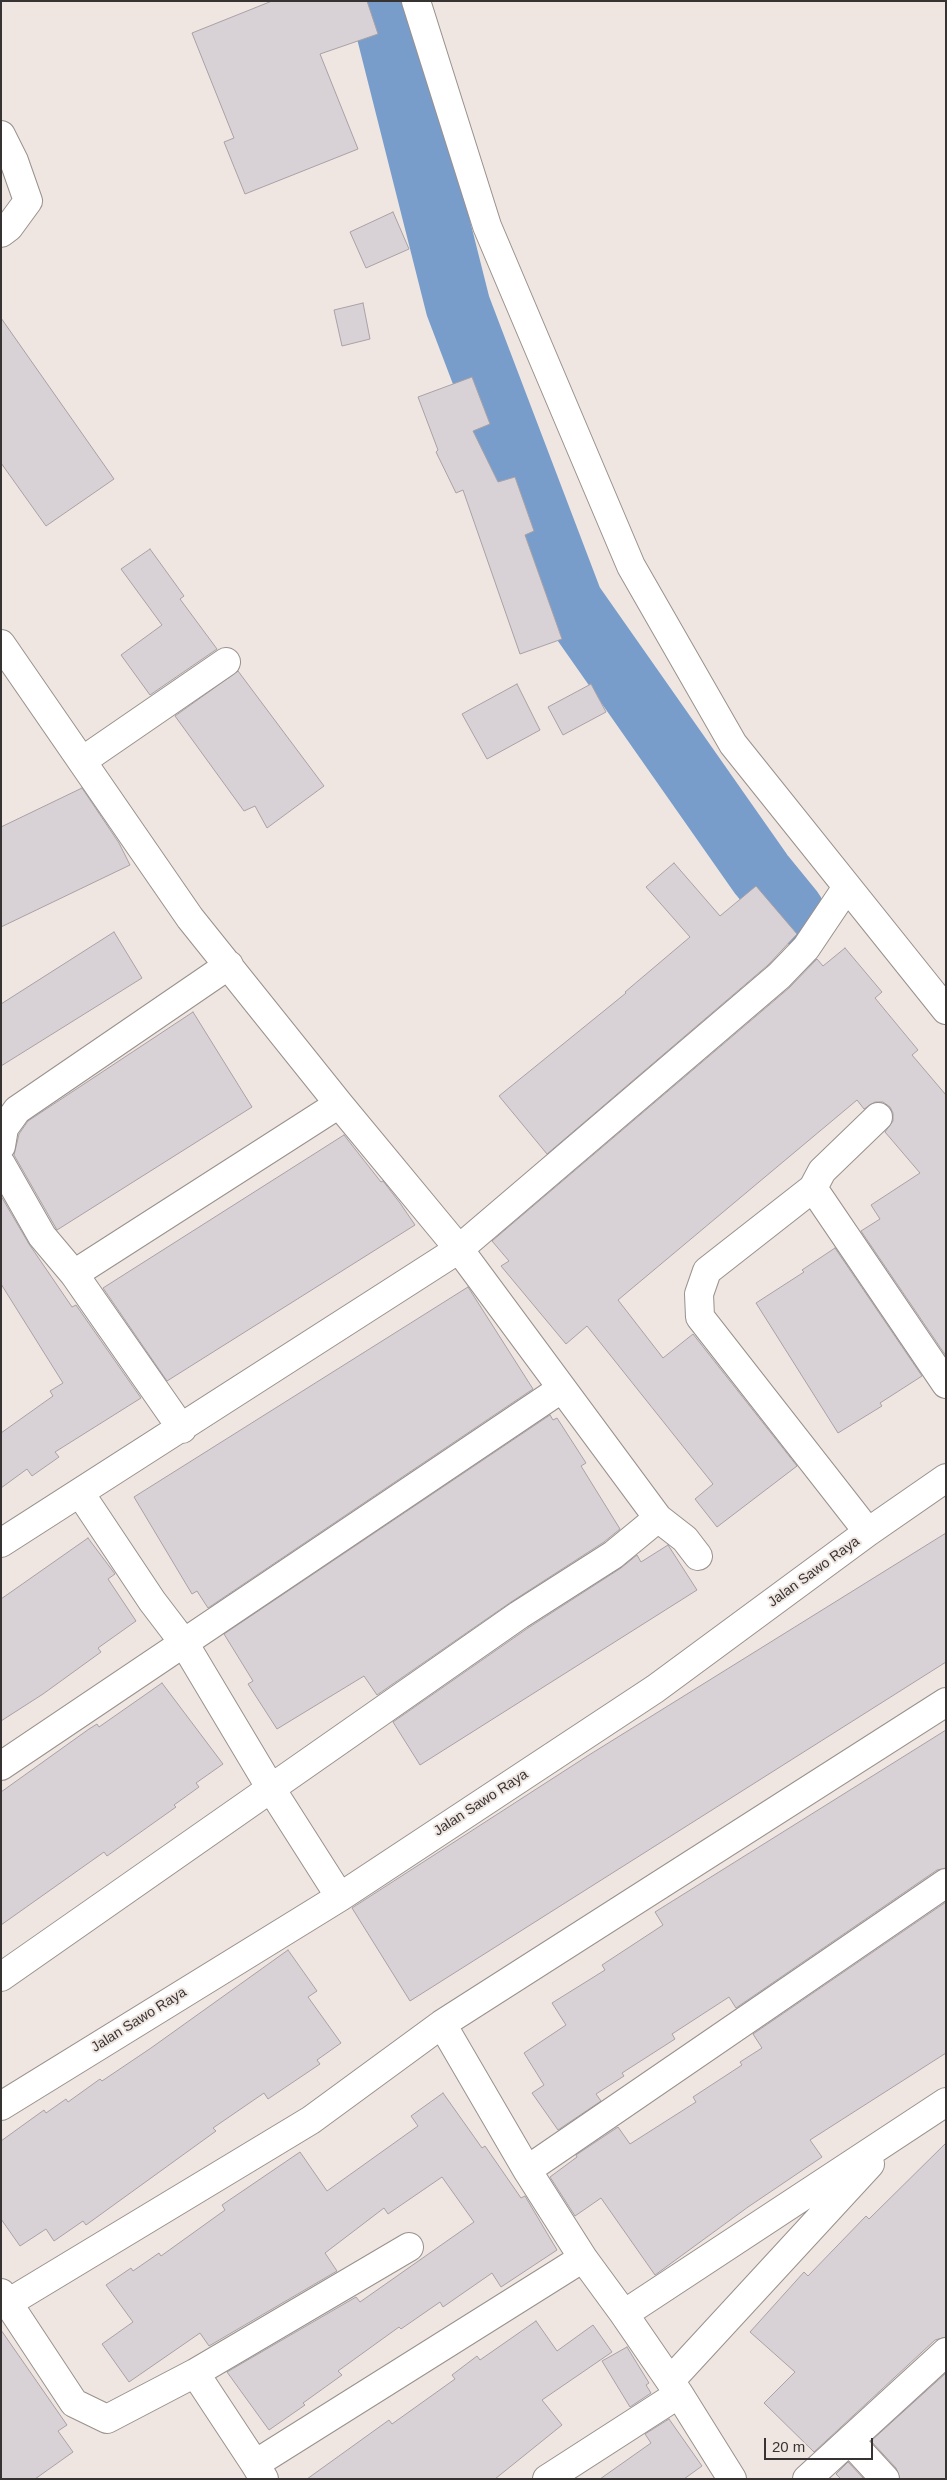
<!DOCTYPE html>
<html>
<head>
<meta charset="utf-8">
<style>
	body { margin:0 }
	#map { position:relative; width:947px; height:2480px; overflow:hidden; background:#efe6e1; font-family:Helvetica,sans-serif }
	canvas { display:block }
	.frame { position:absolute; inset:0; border:2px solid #373332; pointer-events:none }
	.scale { position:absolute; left:764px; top:2438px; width:109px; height:22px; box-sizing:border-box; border:2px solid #373332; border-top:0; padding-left:6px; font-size:15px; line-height:18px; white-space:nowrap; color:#373332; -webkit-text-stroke:4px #efe6e1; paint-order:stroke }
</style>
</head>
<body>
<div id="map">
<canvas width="947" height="2480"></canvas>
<div class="frame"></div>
<div class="scale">20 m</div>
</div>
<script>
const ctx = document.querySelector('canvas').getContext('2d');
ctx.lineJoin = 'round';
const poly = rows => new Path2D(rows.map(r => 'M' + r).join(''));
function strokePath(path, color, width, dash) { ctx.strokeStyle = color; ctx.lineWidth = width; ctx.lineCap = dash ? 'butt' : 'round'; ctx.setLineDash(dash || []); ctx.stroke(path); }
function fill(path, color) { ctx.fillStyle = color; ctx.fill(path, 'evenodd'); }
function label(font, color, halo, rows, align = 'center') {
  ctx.font = font + ' Helvetica,sans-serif'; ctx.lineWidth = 4; ctx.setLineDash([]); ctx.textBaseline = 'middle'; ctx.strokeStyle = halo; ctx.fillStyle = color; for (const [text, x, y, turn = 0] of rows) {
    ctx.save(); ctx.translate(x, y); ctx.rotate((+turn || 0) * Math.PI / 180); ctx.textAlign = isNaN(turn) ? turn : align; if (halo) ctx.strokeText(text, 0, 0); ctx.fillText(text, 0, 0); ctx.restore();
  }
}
strokePath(poly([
	[381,1,458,306,571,603,761,874,792,912]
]), '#789dcb', 65);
const building = poly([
	[272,1,367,1,378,34,320,54,358,149,245,194,224,142,234,138,192,33,272,1],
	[393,212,409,249,366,268,350,232,393,212],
	[363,303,370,339,342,346,334,310,363,303],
	[1,318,114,479,46,526,1,463,1,318],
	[472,377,490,424,473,431,498,482,515,477,534,531,525,535,562,639,520,654,463,490,456,493,436,452,438,450,418,397,472,377],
	[150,549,184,596,180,599,217,649,150,695,121,655,162,625,121,569,150,549],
	[238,671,324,786,267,828,255,806,244,811,175,716,238,671],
	[517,684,540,730,487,759,462,714,517,684],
	[591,684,606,712,563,735,548,707,591,684],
	[82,788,119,843,130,865,1,927,1,827,82,788],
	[674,863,720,916,756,886,797,934,768,965,547,1154,499,1096,626,993,625,992,690,937,646,887,674,863],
	[114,932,142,978,1,1066,1,1004,114,932],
	[845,948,882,992,875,998,918,1050,912,1055,946,1095,946,1356,861,1231,880,1219,871,1205,920,1173,885,1132,893,1121,893,1113,890,1107,883,1102,875,1102,864,1109,857,1100,618,1300,663,1358,693,1334,797,1466,717,1527,695,1499,713,1484,587,1326,566,1344,501,1266,509,1261,492,1241,789,988,817,959,823,966,845,948],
	[193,1012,252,1107,57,1230,14,1155,19,1134,28,1121,193,1012],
	[344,1135,381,1182,383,1181,400,1203,415,1225,167,1381,103,1288,344,1135],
	[1,1196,29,1244,72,1307,76,1305,141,1398,55,1452,59,1457,32,1476,27,1469,1,1488,1,1433,53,1396,50,1391,63,1383,1,1284,1,1196],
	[835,1248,922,1376,880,1403,882,1406,838,1433,756,1303,804,1272,802,1270,835,1248],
	[468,1287,533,1389,208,1608,197,1591,192,1594,134,1497,468,1287],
	[550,1415,553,1420,557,1418,586,1463,581,1466,620,1529,604,1542,511,1602,377,1695,364,1676,277,1729,248,1684,253,1681,224,1634,550,1415],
	[946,1533,946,1662,410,2001,352,1908,589,1755,946,1533],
	[88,1538,115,1574,108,1579,136,1621,98,1648,101,1652,43,1694,1,1721,1,1599,88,1538],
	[668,1545,697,1590,420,1765,393,1722,528,1628,621,1568,637,1555,641,1562,668,1545],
	[162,1683,223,1764,196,1783,199,1787,174,1805,176,1807,107,1856,104,1852,1,1925,1,1792,89,1729,97,1724,99,1727,162,1683],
	[946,1730,946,1868,937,1870,736,2008,729,1997,672,2034,675,2039,622,2073,624,2076,596,2094,601,2101,558,2130,532,2093,544,2085,524,2053,566,2025,552,2003,605,1970,602,1965,663,1925,655,1912,946,1730],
	[946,1902,946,2053,810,2140,822,2157,748,2207,655,2275,601,2198,575,2216,550,2177,577,2157,576,2155,618,2127,630,2144,696,2102,693,2097,742,2065,740,2062,762,2048,753,2034,946,1902],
	[288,1950,317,1991,308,1997,341,2043,317,2060,320,2064,268,2099,264,2093,213,2128,216,2131,86,2225,83,2221,54,2241,46,2229,20,2246,1,2219,1,2141,44,2110,46,2113,66,2099,68,2102,100,2079,102,2081,151,2048,288,1950],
	[443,2093,482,2148,485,2146,521,2198,525,2196,557,2250,501,2287,492,2273,443,2307,440,2302,401,2329,399,2327,338,2371,342,2375,303,2403,305,2405,269,2430,227,2372,356,2297,360,2302,474,2222,442,2177,388,2214,384,2208,325,2253,337,2271,209,2346,200,2333,129,2382,102,2344,133,2322,106,2285,131,2268,133,2271,159,2253,161,2256,225,2210,222,2205,300,2152,327,2191,418,2126,411,2116,443,2093],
	[946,2143,946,2337,935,2340,814,2452,764,2403,795,2372,750,2332,804,2272,808,2276,866,2216,869,2219,946,2143],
	[536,2321,557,2351,593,2325,612,2352,542,2400,562,2425,495,2479,307,2479,389,2420,392,2424,455,2379,452,2375,477,2356,480,2360,536,2321],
	[1,2330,67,2425,58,2431,73,2452,35,2479,1,2479,1,2330],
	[627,2347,649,2383,646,2385,651,2393,630,2407,602,2361,627,2347],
	[946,2373,946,2479,900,2479,896,2468,871,2441,946,2373],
	[669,2419,702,2466,684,2479,600,2479,651,2443,645,2434,669,2419],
	[848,2462,864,2479,841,2479,836,2474,848,2462]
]);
fill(building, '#d8d1d6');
strokePath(building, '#a8a1a6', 1);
const minor = poly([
	[416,1,487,226,631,566,733,744,946,1010],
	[1,135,14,161,28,201,9,227,1,233],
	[1,644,190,918,339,1104,459,1249,658,1518,613,1555,519,1615,1,1977],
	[82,761,226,662],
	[878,1117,822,1171,813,1188,946,1384],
	[1,1146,4,1128,17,1110,229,965],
	[1,1164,42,1236,74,1274,182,1429],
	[813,1188,707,1271,699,1294,700,1317,868,1532],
	[74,1274,339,1104],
	[80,1493,152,1601,184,1643,270,1787,340,1897],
	[658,1518,685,1539,698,1556],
	[1,1543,459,1249,779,976,806,948,847,887],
	[1,1766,561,1389],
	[442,2024,527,2170,583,2258,624,2314,679,2394,732,2479],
	[1,2106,340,1897,655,1689,868,1532,946,1478],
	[527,2170,946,1883],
	[1,2293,8,2303,311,2120,442,2024,946,1702],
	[8,2303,74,2403,107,2419,195,2373,409,2247],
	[624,2314,946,2102],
	[195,2373,255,2464],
	[670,2381,870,2164],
	[850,2441,885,2479],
	[264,2479,255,2464,583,2258],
	[547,2479,679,2394],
	[807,2479,946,2352]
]);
strokePath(minor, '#99918d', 30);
strokePath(minor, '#fff', 28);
label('14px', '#373332', '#efe6e1', [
	["Jalan Sawo Raya",814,1572,-36],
	["Jalan Sawo Raya",481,1803,-33],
	["Jalan Sawo Raya",139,2020,-32]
]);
</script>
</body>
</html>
